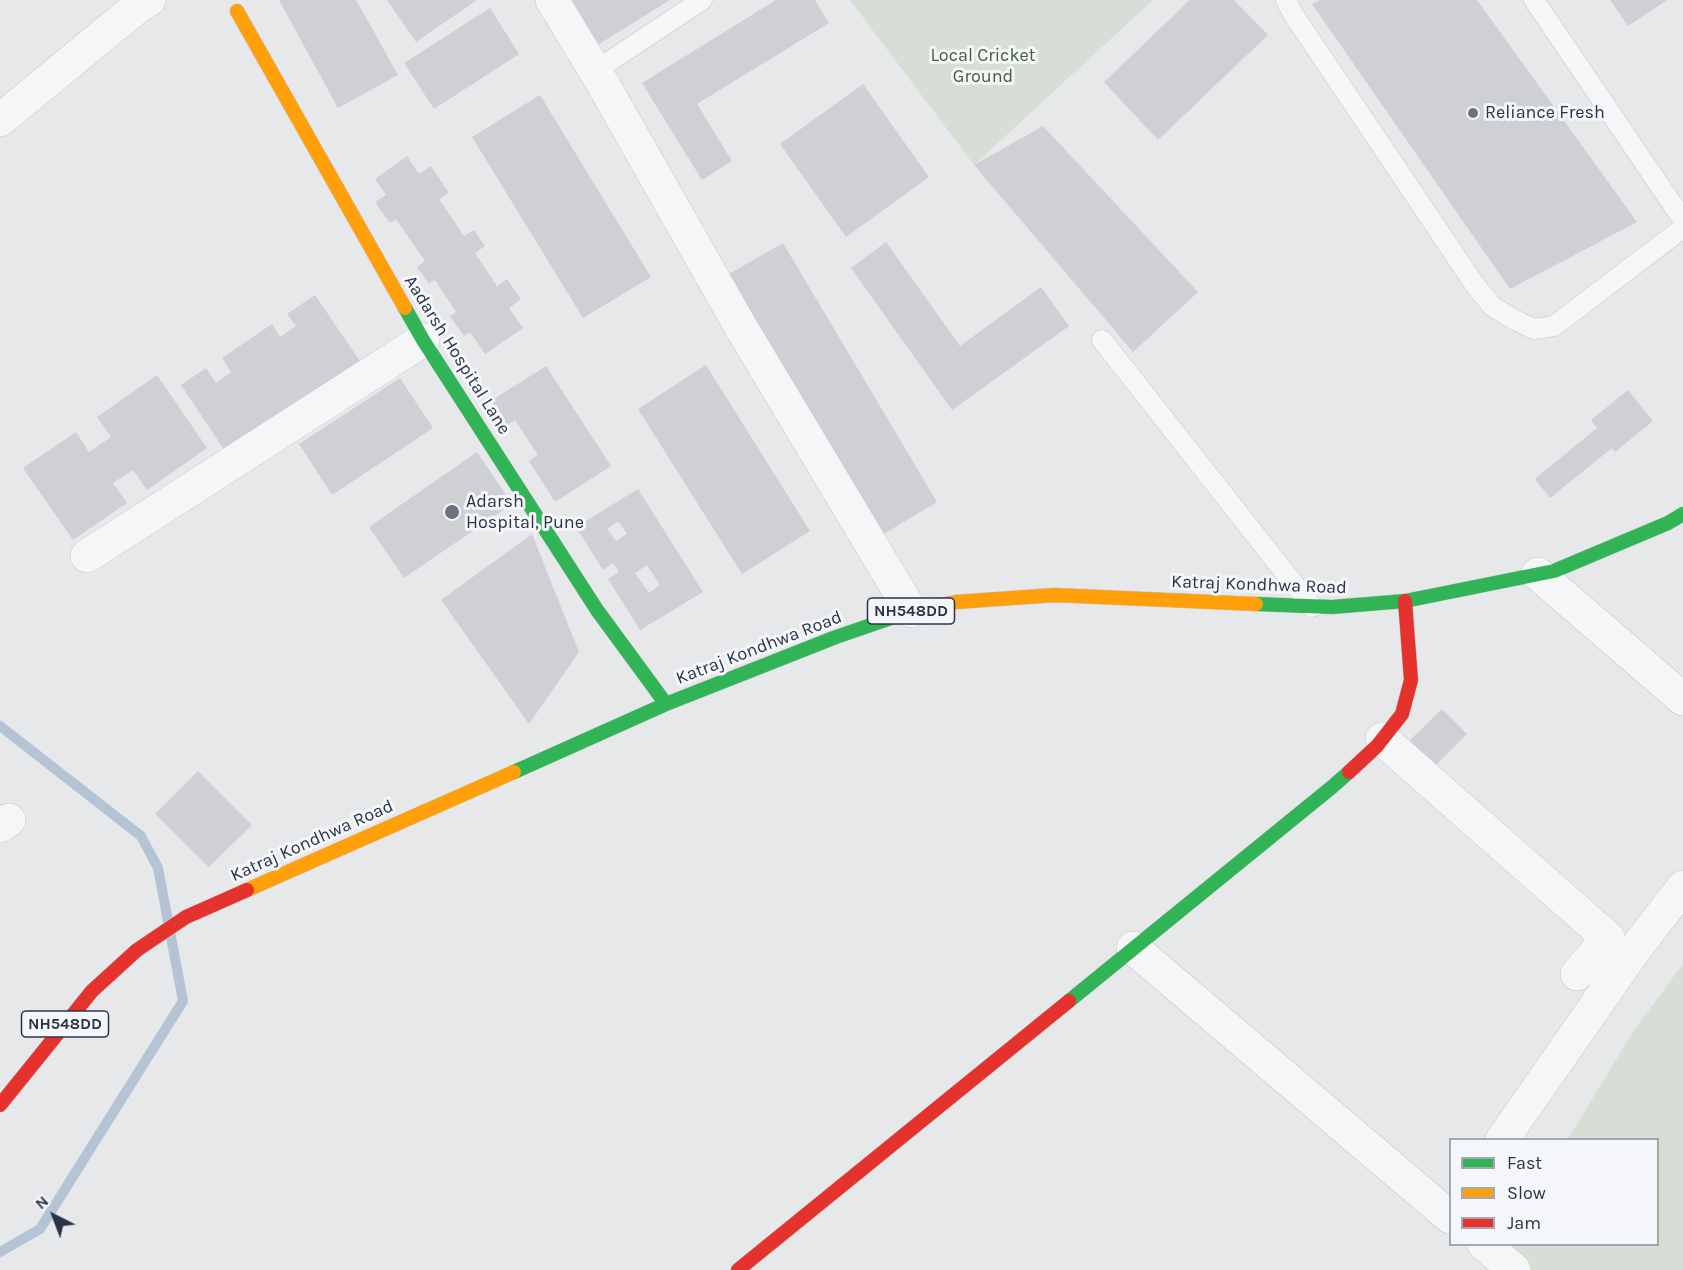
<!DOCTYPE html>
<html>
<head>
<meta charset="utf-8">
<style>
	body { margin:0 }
	#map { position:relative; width:1683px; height:1270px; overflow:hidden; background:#e6e8ea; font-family:Karla,sans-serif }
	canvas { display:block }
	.legend { position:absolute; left:1449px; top:1138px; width:210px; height:108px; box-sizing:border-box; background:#f4f6f9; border:2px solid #a4a8b1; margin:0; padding:8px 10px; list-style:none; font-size:18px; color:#2b3445 }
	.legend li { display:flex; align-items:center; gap:12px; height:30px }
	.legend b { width:30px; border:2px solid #a4a8b1 }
	.north { position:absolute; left:24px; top:1186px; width:60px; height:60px; -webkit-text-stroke:4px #f4f6f9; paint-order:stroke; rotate:318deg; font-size:16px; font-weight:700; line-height:24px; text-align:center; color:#2b3445 }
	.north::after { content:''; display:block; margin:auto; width:21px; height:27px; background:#2b3445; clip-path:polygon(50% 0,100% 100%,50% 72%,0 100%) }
</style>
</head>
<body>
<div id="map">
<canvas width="1683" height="1270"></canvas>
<ul class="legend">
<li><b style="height:8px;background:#30b455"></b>Fast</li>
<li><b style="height:8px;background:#ff9f0a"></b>Slow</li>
<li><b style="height:8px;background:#e5322d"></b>Jam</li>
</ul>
<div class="north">N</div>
</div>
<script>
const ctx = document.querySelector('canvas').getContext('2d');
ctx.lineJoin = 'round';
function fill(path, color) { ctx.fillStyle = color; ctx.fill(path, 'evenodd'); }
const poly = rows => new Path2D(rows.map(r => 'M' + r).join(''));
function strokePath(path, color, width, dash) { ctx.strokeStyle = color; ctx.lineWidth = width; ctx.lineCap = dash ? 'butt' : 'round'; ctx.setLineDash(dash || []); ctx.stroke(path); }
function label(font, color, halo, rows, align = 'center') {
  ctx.font = font + ' Karla,sans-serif'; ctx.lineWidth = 6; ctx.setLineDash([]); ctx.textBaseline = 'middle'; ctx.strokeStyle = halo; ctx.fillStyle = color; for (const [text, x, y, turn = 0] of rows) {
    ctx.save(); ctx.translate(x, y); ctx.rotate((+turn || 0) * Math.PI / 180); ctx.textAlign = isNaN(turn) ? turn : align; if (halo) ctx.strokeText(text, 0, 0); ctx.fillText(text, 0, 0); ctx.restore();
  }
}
fill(poly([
	[850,0,1153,0,974,165],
	[1683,964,1683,1270,1527,1270,1505,1244,1658,1244,1658,1140,1568,1139,1634,1030]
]), '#d6ded6');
strokePath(poly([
	[0,726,141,836,158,868,183,1001,40,1229,0,1252]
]), '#b4c4d5', 10);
fill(poly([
	[279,0,356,0,398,75,338,108],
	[387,0,477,0,416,42],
	[567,0,670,0,596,46],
	[776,0,815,0,829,23,697,104,732,161,702,180,642,83],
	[1190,0,1234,0,1268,35,1158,140,1104,82],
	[1320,0,1477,0,1637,222,1510,289,1312,4],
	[1610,0,1667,0,1628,26],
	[490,8,519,54,434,109,404,63],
	[863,84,929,177,846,237,780,144],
	[540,95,651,277,583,318,472,137],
	[1043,126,1198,292,1133,352,974,165],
	[407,156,419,174,431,166,449,193,439,199,464,236,474,230,485,246,475,253,497,286,507,279,521,299,509,308,523,328,485,354,470,332,464,336,450,316,456,312,435,280,429,284,417,267,425,261,396,219,390,223,375,202,386,195,375,179],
	[886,242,960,346,1041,287,1069,326,952,410,851,268],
	[783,243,937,502,877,538,722,278],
	[315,295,360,361,225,451,181,385,206,368,216,383,231,372,222,358,272,324,280,337,296,326,287,314],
	[706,365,810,531,742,574,638,409],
	[546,366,611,466,555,502,529,461,538,455,515,420,507,425,491,401],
	[157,375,207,448,147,490,133,470,113,483,127,503,73,540,23,468,76,432,89,452,111,437,97,417],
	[400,378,433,428,332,495,299,444],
	[1628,390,1653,421,1615,452,1612,448,1550,498,1535,479,1597,428,1591,420],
	[477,452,512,504,404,578,369,527],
	[638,489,703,592,640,630,608,579,619,572,613,563,603,570,576,527],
	[618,521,627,534,616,541,607,529],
	[647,565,660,585,649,593,635,573],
	[532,534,579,652,529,724,441,600],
	[1442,709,1467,734,1432,769,1407,743],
	[198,771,252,825,209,867,155,814]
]), '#ced0d3');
const lane = poly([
	[1286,0,1293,14,1475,285,1492,306,1513,319,1534,329,1554,326,1683,228],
	[1534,0,1683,220],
	[595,71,702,0],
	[1102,340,1312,607]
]);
const street = poly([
	[552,0,603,84,739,324,911,611],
	[0,120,136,8,149,0],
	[87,556,423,340],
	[1538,574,1683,699],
	[1382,739,1608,938,1577,974],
	[0,826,9,820],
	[1133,948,1450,1217],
	[1502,1140,1633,952,1683,887],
	[1484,1244,1514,1270]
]);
const fast = poly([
	[405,308,423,340,597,610,666,704],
	[1256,604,1332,607,1405,601,1554,571,1668,523,1683,514],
	[514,772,666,704,836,637,900,615],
	[1069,1001,1332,787,1349,772]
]);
const slow = poly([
	[237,11,405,308],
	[900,615,911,611,956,602,1055,595,1256,604],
	[247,890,514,772]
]);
const jam = poly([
	[1349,772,1377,746,1402,714,1411,680,1405,601],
	[0,1105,92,991,137,950,186,917,247,890],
	[738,1270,1069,1001]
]);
strokePath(lane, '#c4c6c8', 21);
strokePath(street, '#c4c6c8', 34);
strokePath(fast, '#c4c6c8', 15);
strokePath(slow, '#c4c6c8', 15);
strokePath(jam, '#c4c6c8', 15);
strokePath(lane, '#f5f6f7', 20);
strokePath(street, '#f5f6f7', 33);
strokePath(fast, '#30b455', 14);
strokePath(slow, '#ff9f0a', 14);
strokePath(jam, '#e5322d', 14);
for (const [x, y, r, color] of [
	[1473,113,6,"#6c737f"],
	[452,512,8,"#6c737f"]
]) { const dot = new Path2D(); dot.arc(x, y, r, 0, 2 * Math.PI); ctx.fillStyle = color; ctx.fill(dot); strokePath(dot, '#f4f6f9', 2); }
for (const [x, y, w] of [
	[911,611,87],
	[65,1024,87]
]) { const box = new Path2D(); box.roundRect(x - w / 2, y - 13, w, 26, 4.5); ctx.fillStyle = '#f4f6f9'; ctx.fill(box); strokePath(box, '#2b3445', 1.5); }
label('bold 16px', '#2b3445', null, [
	["NH548DD",911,611],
	["NH548DD",65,1024]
]);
label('18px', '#3f6138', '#f4f6f9', [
	["Local Cricket",983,56],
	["Ground",983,77]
]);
label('18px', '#2b3445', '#f4f6f9', [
	["Reliance Fresh",1485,113],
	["Adarsh",466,502],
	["Hospital, Pune",466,523]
], 'left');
label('18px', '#2b3445', '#f4f6f9', [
	["Aadarsh Hospital Lane",457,355,58],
	["Katraj Kondhwa Road",1259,585,2],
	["Katraj Kondhwa Road",759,648,-21],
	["Katraj Kondhwa Road",312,841,-24]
]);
</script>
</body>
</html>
